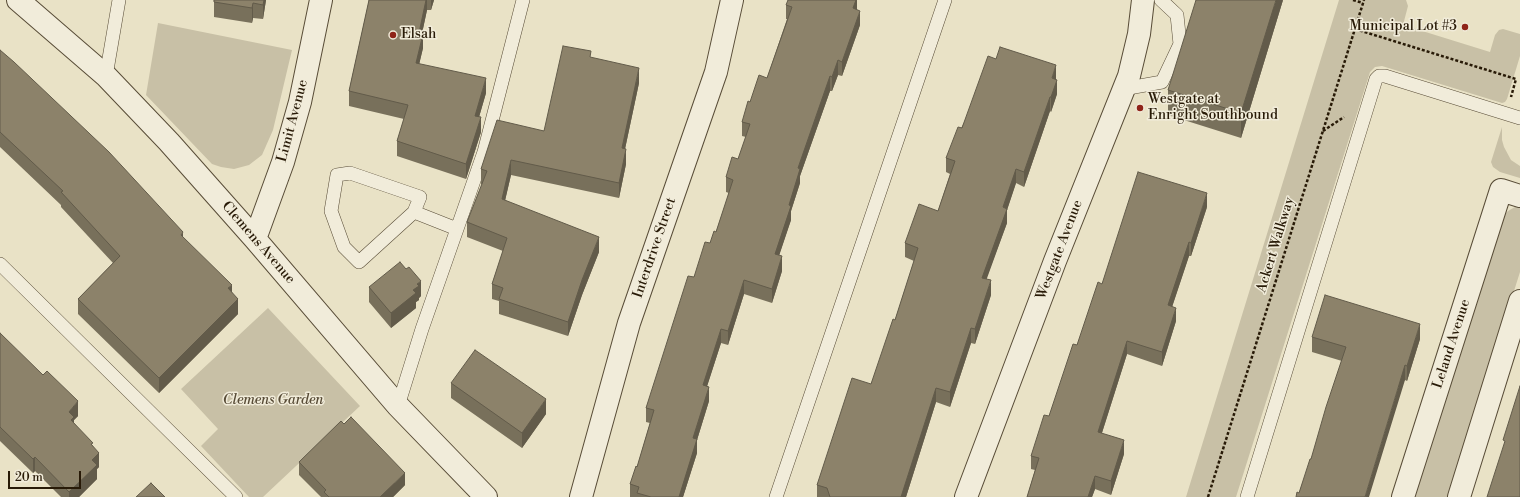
<!DOCTYPE html>
<html>
<head>
<meta charset="utf-8">
<style>
	body { margin:0 }
	#map { position:relative; width:1520px; height:497px; overflow:hidden; background:#e9e2c6; font-family:"Libre Bodoni",serif }
	canvas { display:block }
	.scale { position:absolute; left:8px; top:471px; width:73px; height:18px; box-sizing:border-box; border:2px solid #281a07; border-top:0; padding-left:5px; font-size:12px; line-height:14px; white-space:nowrap; color:#281a07; -webkit-text-stroke:3px #f1ecda; paint-order:stroke }
</style>
</head>
<body>
<div id="map">
<canvas width="1520" height="497"></canvas>
<div class="scale">20 m</div>
</div>
<script>
const ctx = document.querySelector('canvas').getContext('2d');
ctx.lineJoin = 'round';
function fill(path, color) { ctx.fillStyle = color; ctx.fill(path, 'evenodd'); }
const poly = rows => new Path2D(rows.map(r => 'M' + r).join(''));
function strokePath(path, color, width, dash) { ctx.strokeStyle = color; ctx.lineWidth = width; ctx.lineCap = dash ? 'butt' : 'round'; ctx.setLineDash(dash || []); ctx.stroke(path); }
function label(font, color, halo, rows, align = 'center') {
  ctx.font = font + ' "Libre Bodoni",serif'; ctx.lineWidth = 3; ctx.setLineDash([]); ctx.textBaseline = 'middle'; ctx.strokeStyle = halo; ctx.fillStyle = color; for (const [text, x, y, turn = 0] of rows) {
    ctx.save(); ctx.translate(x, y); ctx.rotate((+turn || 0) * Math.PI / 180); ctx.textAlign = isNaN(turn) ? turn : align; if (halo) ctx.strokeText(text, 0, 0); ctx.fillText(text, 0, 0); ctx.restore();
  }
}
fill(poly([
	[1339,0,1406,0,1408,6,1403,25,1490,52,1495,35,1499,30,1503,29,1520,34,1520,56,1507,99,1505,102,1502,103,1382,66,1375,67,1370,72,1236,497,1186,497],
	[158,23,292,50,273,130,262,155,249,165,234,169,221,167,212,164,146,95],
	[1502,127,1502,140,1504,147,1511,160,1520,166,1520,178,1500,172,1493,167,1491,162],
	[1515,207,1520,208,1520,272,1449,497,1410,497,1498,221,1508,211],
	[268,308,360,406,263,497,249,497,201,446,218,429,181,389]
]), '#c8c0a6');
const service = poly([
	[106,76,119,0],
	[1123,89,1162,82,1180,44,1177,15,1161,0],
	[414,212,420,197,350,173,337,175,331,211,344,247,359,262,414,212,457,229],
	[0,264,236,497],
	[398,406,422,329,484,152,523,0],
	[776,497,945,0],
	[1247,497,1376,79,1379,76,1385,76,1520,118]
]);
const minor = poly([
	[18,0,106,76,169,142,255,239,398,406,486,497],
	[255,239,283,162,300,102,321,0],
	[581,497,629,323,716,72,732,0],
	[966,497,1055,261,1129,76,1139,34,1143,0],
	[1403,497,1501,190,1520,196],
	[1459,497,1520,301]
]);
strokePath(service, '#584c37', 14);
strokePath(minor, '#584c37', 24);
strokePath(poly([
	[1353,0,1363,3],
	[1355,29,1516,79,1511,97],
	[1323,131,1344,117],
	[1208,497,1364,0]
]), '#281a07', 2.5, [3, 2]);
strokePath(service, '#f1ecda', 13);
strokePath(minor, '#f1ecda', 22);
fill(poly([
	[266,0,263,19,253,18,252,23,214,17,214,2],
	[369,0,434,0,431,10,427,10,422,33,423,48,419,64,486,93,479,117,481,132,466,179,397,156,397,141,404,119,349,106,349,91],
	[857,0,857,10,860,25,842,76,838,75,832,91,830,91,800,176,800,183,791,211,791,220,779,255,782,271,772,303,744,294,728,345,721,343,707,386,709,401,697,440,697,453,683,497,630,497,630,484,637,467,650,423,646,422,646,408,694,277,710,243,716,232,729,193,726,192,726,177,738,159,746,137,742,136,742,122,750,102,767,78,787,19,786,19,786,5],
	[1283,0,1241,138,1168,115,1168,90],
	[0,50,183,238,232,292,238,314,159,393,78,314,78,299,113,263,61,207,61,205,0,147],
	[591,58,639,83,625,149,626,164,619,198,511,175,505,200,599,252,582,295,568,336,499,314,499,301,492,299,492,284,503,251,467,237,467,222,482,185,481,184,481,169,544,131],
	[996,59,1056,79,1057,94,1051,112,1050,111,1024,187,1016,183,1007,210,1007,223,986,279,991,295,975,344,971,343,950,407,936,402,906,497,817,497,817,485,871,384,895,320,914,261,905,257,905,243,938,211,950,174,946,172,946,158],
	[1207,207,1191,256,1189,256,1172,307,1176,321,1162,366,1127,354,1102,433,1124,454,1111,495,1095,489,1092,497,1027,497,1035,470,1031,469,1031,456,1049,416,1077,345,1102,284],
	[369,287,421,296,419,298,419,300,416,302,416,308,391,328,369,302],
	[0,333,78,416,74,420,74,423,93,446,99,467,97,469,97,479,79,497,61,497,35,471,33,473,0,441],
	[1312,337,1420,339,1407,381,1405,380,1299,493,1311,459,1342,361,1312,352],
	[451,383,546,414,522,448,451,398],
	[299,462,405,485,393,497,321,497,299,475]
]), '#78705b');
fill(poly([
	[264,0,266,0,263,19,263,5],
	[426,0,427,0,427,10,419,48,419,33],
	[431,0,434,0,431,10],
	[856,0,857,0,857,11,853,8],
	[1276,0,1283,0,1241,138,1241,113],
	[253,3,253,18,252,23,252,8],
	[860,11,860,25,842,76,842,62],
	[423,34,423,48,416,78,416,63],
	[838,60,838,75,832,91,832,77],
	[1056,65,1056,80,1052,78],
	[639,68,639,83,622,163,622,148],
	[830,76,830,91,800,176,800,183,791,211,791,220,775,268,775,254,798,168],
	[486,78,486,93,475,131,475,116],
	[1057,80,1057,94,1051,112,1051,97],
	[1050,97,1050,111,1024,187,1024,172],
	[481,117,481,132,466,179,466,164],
	[626,149,626,164,619,198,619,183],
	[511,160,511,175,502,214,502,199],
	[1016,169,1016,183,1007,210,1007,223,982,292,982,278,1003,207],
	[1207,193,1207,207,1191,256,1191,243],
	[183,232,183,247,181,235],
	[599,237,599,252,582,295,568,336,568,322,582,280],
	[1189,242,1189,256,1168,319,1168,305],
	[782,256,782,271,772,303,772,289],
	[744,280,744,294,728,345,728,331],
	[991,280,991,295,975,344,975,329],
	[421,281,421,296,419,298,419,300,416,302,416,308,391,328,391,313,413,290,417,284],
	[232,285,232,300,228,288],
	[238,299,238,314,159,393,159,378],
	[1176,308,1176,321,1162,366,1162,352],
	[1420,324,1420,339,1407,381,1407,366],
	[971,328,971,343,950,407,950,392],
	[721,329,721,343,703,399,703,385],
	[1127,341,1127,354,1098,445,1098,432],
	[1405,365,1405,380,1369,497,1365,497],
	[709,387,709,401,697,440,697,453,683,497,679,497,693,438],
	[936,388,936,402,906,497,901,497],
	[546,399,546,414,522,448,522,433],
	[78,401,78,416,74,420,74,431,69,412],
	[1124,440,1124,454,1111,495,1111,481],
	[99,453,99,467,97,469,97,479,79,497,69,497,69,492,92,460],
	[35,457,35,471,33,473,33,459],
	[405,473,405,485,393,497,380,497],
	[1095,476,1095,489,1092,497,1088,497]
]), '#625b4a');
const building = poly([
	[214,0,264,0,263,5,253,3,252,8,214,2,214,0],
	[369,0,426,0,419,33,423,34,416,63,486,78,475,116,481,117,466,164,397,141,408,105,349,91,369,0],
	[788,0,856,0,853,8,860,11,842,62,838,60,832,77,830,76,798,168,800,169,789,205,791,206,775,254,782,256,772,289,744,280,728,331,721,329,703,385,709,387,693,438,697,439,679,497,651,497,637,493,639,487,630,484,636,466,637,467,654,410,646,408,688,276,694,277,705,242,710,243,714,231,716,232,733,180,726,177,732,157,738,159,750,124,742,122,748,101,750,102,759,75,767,78,792,7,786,5,788,0],
	[1196,0,1276,0,1241,113,1168,90,1196,0],
	[563,46,591,51,590,57,639,68,622,148,626,149,619,183,511,160,502,199,599,237,582,280,568,322,499,299,503,288,492,284,507,238,467,222,487,171,481,169,497,120,544,131,563,46],
	[1000,47,1056,65,1052,78,1057,80,1051,97,1050,97,1024,172,1016,169,1003,207,1007,209,982,278,991,280,975,329,971,328,950,392,936,388,901,497,830,497,827,488,817,485,852,378,871,384,893,319,895,320,918,248,905,243,919,204,938,211,955,161,946,158,958,127,962,128,988,56,996,59,1000,47],
	[0,50,14,62,109,152,183,232,181,235,232,285,228,288,238,299,159,378,78,299,120,256,61,192,63,191,0,132,0,50],
	[1138,172,1207,193,1191,243,1189,242,1168,305,1176,308,1162,352,1127,341,1098,432,1124,440,1111,481,1095,476,1088,497,1027,497,1039,458,1031,456,1044,415,1049,416,1073,344,1077,345,1098,282,1102,284,1138,172],
	[400,262,406,269,409,267,421,281,417,284,419,286,413,290,416,293,391,313,369,287,400,262],
	[1325,295,1420,324,1407,366,1405,365,1365,497,1296,497,1297,492,1299,493,1310,459,1311,459,1326,407,1346,347,1312,337,1325,295],
	[0,333,43,375,47,371,78,401,69,412,74,417,71,420,93,443,91,444,99,453,92,460,97,465,69,492,35,457,33,459,0,427,0,333],
	[475,350,546,399,522,433,451,383,475,350],
	[1520,386,1520,497,1487,497,1505,441,1503,440,1520,386],
	[351,417,405,473,380,497,329,497,324,492,326,490,299,462,341,421,344,424,351,417],
	[151,483,165,497,136,497,151,483]
]);
fill(building, '#8c826a');
strokePath(building, '#625b4a', 1);
for (const [x, y, r, color] of [
	[1465,27,4,"#8f2418"],
	[393,35,4,"#8f2418"],
	[1140,108,4,"#8f2418"]
]) { const dot = new Path2D(); dot.arc(x, y, r, 0, 2 * Math.PI); ctx.fillStyle = color; ctx.fill(dot); strokePath(dot, '#f1ecda', 1.5); }
label('14px', '#281a07', '#f1ecda', [
	["Municipal Lot #3",1457,27,"right"],
	["Elsah",401,35],
	["Westgate at",1148,100],
	["Enright Southbound",1148,116]
], 'left');
label('14px', '#281a07', '#f1ecda', [
	["Limit Avenue",293,121,-75],
	["Clemens Avenue",258,243,49],
	["Ackert Walkway",1276,245,-73],
	["Interdrive Street",655,248,-71],
	["Westgate Avenue",1060,250,-69],
	["Leland Avenue",1452,344,-72]
]);
label('italic 14px', '#584c37', '#f1ecda', [
	["Clemens Garden",273,401]
]);
</script>
</body>
</html>
